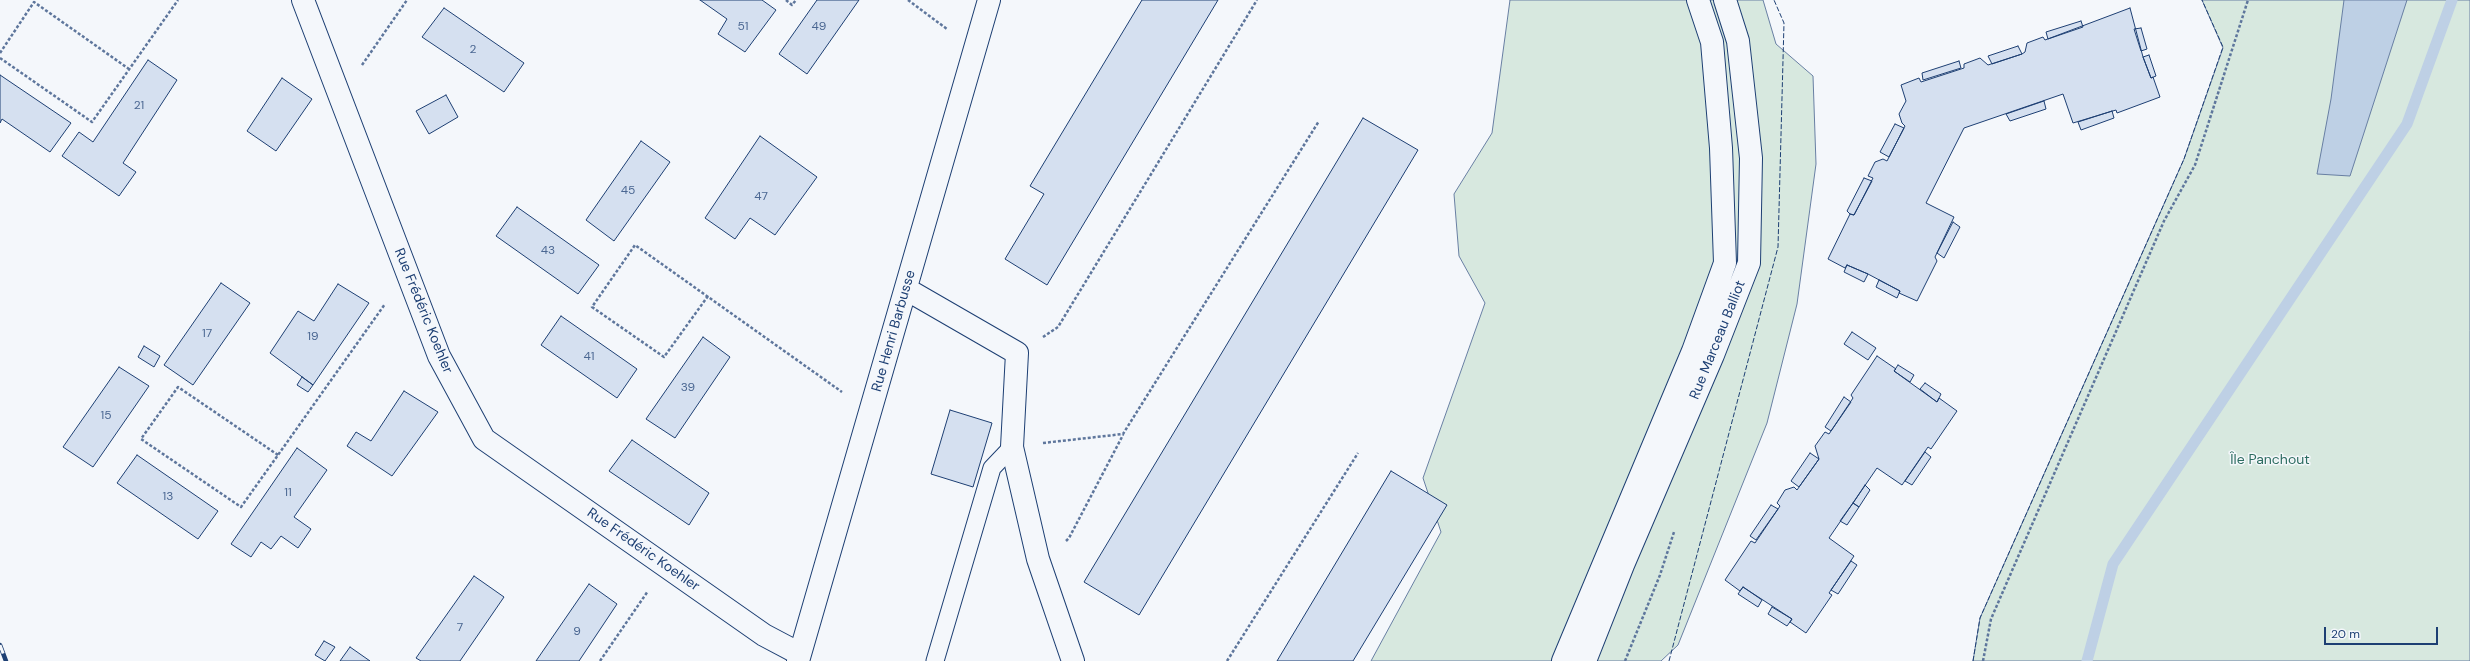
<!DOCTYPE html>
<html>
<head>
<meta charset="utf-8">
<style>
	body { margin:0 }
	#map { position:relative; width:2470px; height:661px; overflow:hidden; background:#f4f7fb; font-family:"DM Sans",sans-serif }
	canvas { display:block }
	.scale { position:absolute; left:2324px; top:627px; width:114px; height:18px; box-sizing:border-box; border:2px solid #1d3f73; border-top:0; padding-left:5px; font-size:12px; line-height:14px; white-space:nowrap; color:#1d3f73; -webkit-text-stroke:3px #f4f7fb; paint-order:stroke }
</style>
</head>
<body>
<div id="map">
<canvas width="2470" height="661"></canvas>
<div class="scale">20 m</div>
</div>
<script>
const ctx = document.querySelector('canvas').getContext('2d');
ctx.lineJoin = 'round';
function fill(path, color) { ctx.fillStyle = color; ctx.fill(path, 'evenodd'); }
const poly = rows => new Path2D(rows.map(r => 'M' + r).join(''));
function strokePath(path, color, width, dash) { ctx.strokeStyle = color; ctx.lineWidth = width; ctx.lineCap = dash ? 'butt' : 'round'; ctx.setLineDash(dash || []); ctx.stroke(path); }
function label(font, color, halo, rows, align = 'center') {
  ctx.font = font + ' "DM Sans",sans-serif'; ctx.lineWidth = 3; ctx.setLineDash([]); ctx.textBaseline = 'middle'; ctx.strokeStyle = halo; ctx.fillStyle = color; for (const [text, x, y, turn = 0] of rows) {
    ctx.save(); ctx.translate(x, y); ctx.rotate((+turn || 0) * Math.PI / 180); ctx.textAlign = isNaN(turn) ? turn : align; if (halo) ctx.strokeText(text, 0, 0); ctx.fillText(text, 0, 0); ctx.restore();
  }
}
const green = poly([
	[1510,0,1763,0,1776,44,1813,76,1816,164,1797,304,1767,423,1678,645,1661,661,1371,661,1441,532,1423,478,1485,303,1459,256,1454,194,1492,133,1510,0],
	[2202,0,2470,0,2470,661,1973,661,1980,618,2184,159,2223,48,2202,0]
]);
fill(green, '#d7e8df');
strokePath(green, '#687fa3', 1);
const water = poly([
	[2344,0,2407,0,2350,176,2317,174,2331,99,2344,0]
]);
fill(water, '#bed0e5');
strokePath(water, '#687fa3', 1);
strokePath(poly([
	[2087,661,2113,564,2407,124,2452,0]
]), '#bed0e5', 11);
const building = poly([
	[700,0,762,0,776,10,745,52,718,34,727,19,700,0],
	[817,0,859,0,807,74,779,54,817,0],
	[1142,0,1218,0,1047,285,1005,259,1044,194,1030,186,1142,0],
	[444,8,524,63,504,92,422,37,444,8],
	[2130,8,2143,57,2151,78,2153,77,2160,97,2117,113,2116,110,2073,123,2063,94,1964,128,1926,203,1954,217,1935,257,1937,261,1917,301,1899,293,1900,291,1868,274,1847,265,1845,268,1828,259,1850,214,1854,215,1873,178,1868,176,1875,162,1883,159,1887,161,1905,126,1902,123,1899,114,1906,101,1901,85,1919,78,1921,82,1964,68,1964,64,1980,58,1988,65,2022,54,2025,52,2027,43,2043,37,2045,40,2130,8],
	[2081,21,2083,27,2048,39,2046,32,2081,21],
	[2141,28,2147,49,2141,51,2134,29,2141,28],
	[2018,46,2022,54,1992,64,1988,56,2018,46],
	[2149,55,2156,76,2151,78,2143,57,2149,55],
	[148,60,177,80,123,163,136,172,119,196,62,156,79,132,93,142,148,60],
	[1959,61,1961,68,1923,80,1922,73,1959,61],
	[0,75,71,123,50,152,2,119,0,123,0,75],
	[282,78,312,99,276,151,247,131,282,78],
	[446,95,458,117,429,134,416,111,446,95],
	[2044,101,2046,109,2010,121,2006,114,2044,101],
	[2112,111,2114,118,2081,130,2078,122,2112,111],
	[1363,118,1418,150,1139,615,1084,582,1363,118],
	[1895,124,1904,128,1889,157,1880,152,1895,124],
	[760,136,817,177,775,235,750,218,735,239,705,218,760,136],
	[641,141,670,162,614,241,586,220,641,141],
	[1864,178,1872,181,1854,215,1850,214,1847,211,1864,178],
	[517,207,599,265,578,294,496,236,517,207],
	[1953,222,1960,227,1944,258,1937,253,1953,222],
	[1847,265,1868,274,1864,282,1844,272,1847,265],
	[1879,280,1900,291,1897,298,1876,287,1879,280],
	[221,283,250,303,193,385,164,365,221,283],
	[338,284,369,303,313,385,270,353,298,311,314,321,338,284],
	[561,316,637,369,617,398,541,345,561,316],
	[1852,332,1876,348,1868,360,1844,344,1852,332],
	[703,337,730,357,675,438,646,419,703,337],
	[144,346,160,356,154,367,138,357,144,346],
	[1877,356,1896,369,1894,371,1937,402,1939,398,1957,411,1931,449,1928,447,1902,485,1877,468,1829,538,1854,556,1829,593,1832,595,1806,633,1790,622,1792,619,1743,587,1740,591,1725,580,1751,541,1755,543,1778,509,1780,506,1777,503,1785,490,1794,487,1797,490,1819,459,1815,446,1825,432,1829,434,1853,398,1851,395,1877,356],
	[1898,365,1914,375,1910,382,1894,371,1898,365],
	[119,367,149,386,93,467,63,447,119,367],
	[302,377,313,385,308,392,297,385,302,377],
	[1925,383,1941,394,1937,402,1920,389,1925,383],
	[404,391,438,412,392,476,347,446,356,432,371,441,404,391],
	[1844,397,1851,402,1831,431,1825,427,1844,397],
	[950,410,992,423,973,487,931,474,950,410],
	[632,440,709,493,689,525,609,471,632,440],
	[297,448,327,470,294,517,311,529,298,548,281,536,271,549,261,542,251,557,231,544,297,448],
	[1925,452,1931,457,1912,485,1905,481,1925,452],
	[1810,453,1819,459,1799,487,1791,481,1810,453],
	[137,455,218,511,198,539,117,483,137,455],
	[1391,471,1447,505,1353,661,1277,661,1391,471],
	[1865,485,1870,490,1859,507,1853,503,1865,485],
	[1853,503,1859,507,1847,525,1840,521,1853,503],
	[1771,505,1778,509,1756,540,1750,536,1771,505],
	[1851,561,1857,565,1838,594,1831,590,1851,561],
	[474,576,504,597,460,661,421,661,416,658,474,576],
	[589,584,617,604,579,661,536,661,589,584],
	[1743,587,1762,600,1758,607,1738,594,1743,587],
	[1772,607,1792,619,1787,626,1768,614,1772,607],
	[324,641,335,647,325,661,315,655,324,641],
	[350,647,370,661,340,661,350,647]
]);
fill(building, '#d5e0f0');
strokePath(building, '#1d3f73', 1);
const lane = poly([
	[935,661,992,468,1012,447]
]);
const street = poly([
	[303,0,439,356,484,439,764,635,800,654],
	[906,289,1017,353,1012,447,1038,559,1073,661],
	[798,661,989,0]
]);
const secondary = poly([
	[1563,661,1693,351,1725,263,1721,148,1712,42,1698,0],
	[1585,661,1623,565,1713,355,1749,263,1751,158,1738,41,1725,0]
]);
strokePath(lane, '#1d3f73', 19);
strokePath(street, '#1d3f73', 24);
strokePath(secondary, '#1d3f73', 24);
strokePath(poly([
	[786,0,792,5,796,0],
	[908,0,947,29],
	[0,53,34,2,129,69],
	[0,58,92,122,178,0],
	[362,65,407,0],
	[708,296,664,357,592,307,635,245,842,392],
	[1043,337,1058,327,1257,0],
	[1043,443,1123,434,1319,121],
	[278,455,178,387,141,439,241,507,278,455,385,304],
	[1066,541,1069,538,1123,435],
	[600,661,648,591],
	[1227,661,1358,453],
	[1625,661,1660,575,1674,532],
	[1983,661,1991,619,2164,221,2195,165,2248,0]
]), '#5e769c', 2.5, [3, 2]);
strokePath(lane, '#f4f7fb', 17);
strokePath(street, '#f4f7fb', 22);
strokePath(secondary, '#f4f7fb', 22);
const rail = poly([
	[0,645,6,661]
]);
strokePath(rail, '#1d3f73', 4.5);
strokePath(rail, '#f4f7fb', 3, [9]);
strokePath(poly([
	[1669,661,1778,247,1784,23,1774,0],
	[1973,661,1980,618,2184,159,2223,47,2202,0]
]), '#1d3f73', 1, [5, 2]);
label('12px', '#4b6792', null, [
	["51",743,27],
	["49",819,27],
	["2",473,50],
	["21",139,106],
	["45",628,191],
	["47",761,197],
	["43",548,251],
	["17",207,334],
	["19",313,337],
	["41",589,357],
	["39",688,388],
	["15",106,416],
	["11",288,493],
	["13",168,497],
	["7",460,628],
	["9",577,632]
]);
label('14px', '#1d3f73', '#f4f7fb', [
	["Rue Frédéric Koehler",423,311,68],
	["Rue Henri Barbusse",894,331,-74],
	["Rue Marceau Balliot",1718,340,-68],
	["Rue Frédéric Koehler",643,550,35]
]);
label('14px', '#2c6c60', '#f4f7fb', [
	["Île Panchout",2270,460]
]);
</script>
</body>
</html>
